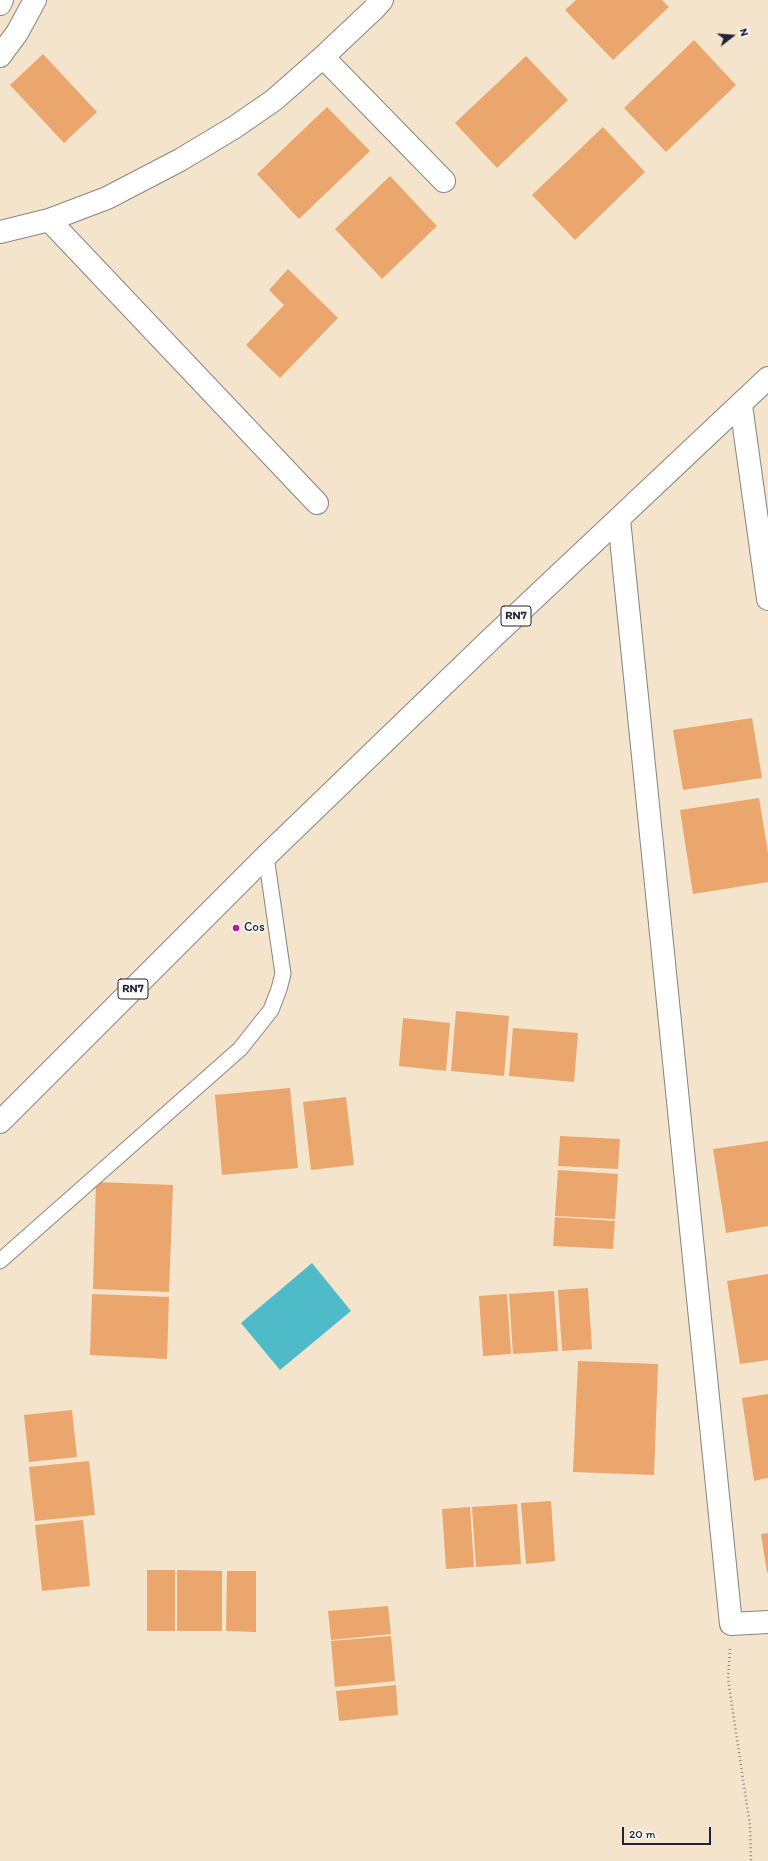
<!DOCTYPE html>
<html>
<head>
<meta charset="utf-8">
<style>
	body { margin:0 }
	#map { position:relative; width:768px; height:1861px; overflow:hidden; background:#f4e4cb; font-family:Itim,sans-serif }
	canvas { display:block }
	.north { position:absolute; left:712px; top:16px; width:40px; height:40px; -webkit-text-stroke:3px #fdfcf7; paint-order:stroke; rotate:73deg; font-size:11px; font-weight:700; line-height:16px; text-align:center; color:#22223b }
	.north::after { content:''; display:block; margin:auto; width:14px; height:18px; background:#22223b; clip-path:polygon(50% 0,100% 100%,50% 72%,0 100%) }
	.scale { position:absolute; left:622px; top:1827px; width:89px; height:18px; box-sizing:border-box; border:2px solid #22223b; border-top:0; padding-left:5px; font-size:12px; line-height:14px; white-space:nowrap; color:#22223b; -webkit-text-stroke:3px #fdfcf7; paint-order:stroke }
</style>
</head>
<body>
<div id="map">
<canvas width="768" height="1861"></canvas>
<div class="north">N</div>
<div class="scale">20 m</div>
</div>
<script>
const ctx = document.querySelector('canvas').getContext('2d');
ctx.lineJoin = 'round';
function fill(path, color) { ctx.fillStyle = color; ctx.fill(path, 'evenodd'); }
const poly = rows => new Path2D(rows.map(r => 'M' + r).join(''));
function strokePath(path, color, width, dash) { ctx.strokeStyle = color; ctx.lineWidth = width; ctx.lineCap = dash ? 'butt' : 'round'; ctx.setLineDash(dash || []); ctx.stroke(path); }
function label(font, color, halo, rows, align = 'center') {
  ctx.font = font + ' Itim,sans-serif'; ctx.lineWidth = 3; ctx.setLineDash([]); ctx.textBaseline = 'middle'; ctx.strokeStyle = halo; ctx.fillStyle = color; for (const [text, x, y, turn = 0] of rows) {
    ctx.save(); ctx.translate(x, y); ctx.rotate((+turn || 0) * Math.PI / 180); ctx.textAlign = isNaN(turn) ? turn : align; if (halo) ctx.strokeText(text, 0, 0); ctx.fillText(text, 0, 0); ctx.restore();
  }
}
fill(poly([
	[312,1263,351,1311,280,1370,241,1323]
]), '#4fbbc9');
fill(poly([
	[576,0,662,0,669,7,613,60,565,10],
	[694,40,736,85,666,152,624,108],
	[43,54,97,112,64,143,10,85],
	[526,56,568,100,497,168,455,123],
	[327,107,370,151,299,219,257,174],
	[603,127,645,172,575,240,532,195],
	[390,176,437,226,382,279,335,229],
	[288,269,338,318,280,378,246,345,284,305,269,290],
	[752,718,762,778,683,790,673,730],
	[759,798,768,853,768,882,693,894,680,810],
	[456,1011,509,1016,504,1076,451,1071],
	[403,1018,450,1023,446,1071,399,1066],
	[513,1028,578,1033,574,1082,509,1076],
	[290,1088,298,1168,222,1175,215,1095],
	[346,1097,354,1165,311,1170,303,1102],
	[560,1136,620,1139,618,1169,558,1166],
	[768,1141,768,1226,726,1233,713,1149],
	[558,1170,618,1174,615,1219,555,1216],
	[96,1182,173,1185,169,1292,93,1289],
	[555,1217,615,1221,613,1249,553,1246],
	[768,1274,768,1360,740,1364,727,1281],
	[588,1288,592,1349,562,1351,558,1290],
	[554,1291,558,1351,513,1354,509,1294],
	[92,1294,169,1297,167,1359,90,1355],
	[507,1294,511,1354,483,1356,479,1296],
	[578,1361,658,1364,654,1475,573,1472],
	[768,1394,768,1478,754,1481,742,1398],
	[72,1410,77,1457,29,1462,24,1415],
	[89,1461,95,1515,35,1521,29,1467],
	[551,1501,555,1561,526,1564,521,1503],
	[517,1504,521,1564,476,1567,472,1507],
	[470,1507,474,1567,446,1569,442,1509],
	[83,1520,90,1586,42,1591,35,1525],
	[768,1533,768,1572,767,1572,761,1534],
	[147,1570,175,1570,175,1631,147,1631],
	[177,1570,222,1571,222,1631,177,1631],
	[227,1571,256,1571,256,1632,226,1631],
	[388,1606,391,1634,331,1640,328,1611],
	[391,1636,395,1681,335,1687,331,1641],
	[396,1685,398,1715,339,1721,336,1691]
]), '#eaa66d');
const service = poly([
	[0,1261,240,1049,271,1010,279,989,283,974,266,856]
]);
const minor = poly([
	[0,4,2,0],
	[0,56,17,33,35,0],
	[323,57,444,181],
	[49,220,317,503],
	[0,232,49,220,107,198,180,160,235,127,274,100,323,57,375,8,382,0],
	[741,405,768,599],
	[619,519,731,1624,768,1622]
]);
const primary = poly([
	[0,1122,266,856,492,638,768,378]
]);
strokePath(service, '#8b8383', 17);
strokePath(minor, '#8b8383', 24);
strokePath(primary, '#8b8383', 24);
strokePath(poly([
	[730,1649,728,1679,750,1826,751,1861]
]), '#8b8383', 2.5, [1, 3]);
strokePath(service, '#fff', 15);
strokePath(minor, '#fff', 22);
strokePath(primary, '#fff', 22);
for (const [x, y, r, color] of [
	[236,928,4,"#b5179e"]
]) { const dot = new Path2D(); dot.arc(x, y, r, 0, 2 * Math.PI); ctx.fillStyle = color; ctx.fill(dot); strokePath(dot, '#fdfcf7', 1.5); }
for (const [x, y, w] of [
	[516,616,30],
	[133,989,30]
]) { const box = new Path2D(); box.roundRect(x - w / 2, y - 10, w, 20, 3); ctx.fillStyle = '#fdfcf7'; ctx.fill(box); strokePath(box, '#22223b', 1); }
label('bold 12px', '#22223b', null, [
	["RN7",516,616],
	["RN7",133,989]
]);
label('13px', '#22223b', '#fdfcf7', [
	["Cos",244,928]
], 'left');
</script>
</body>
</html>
